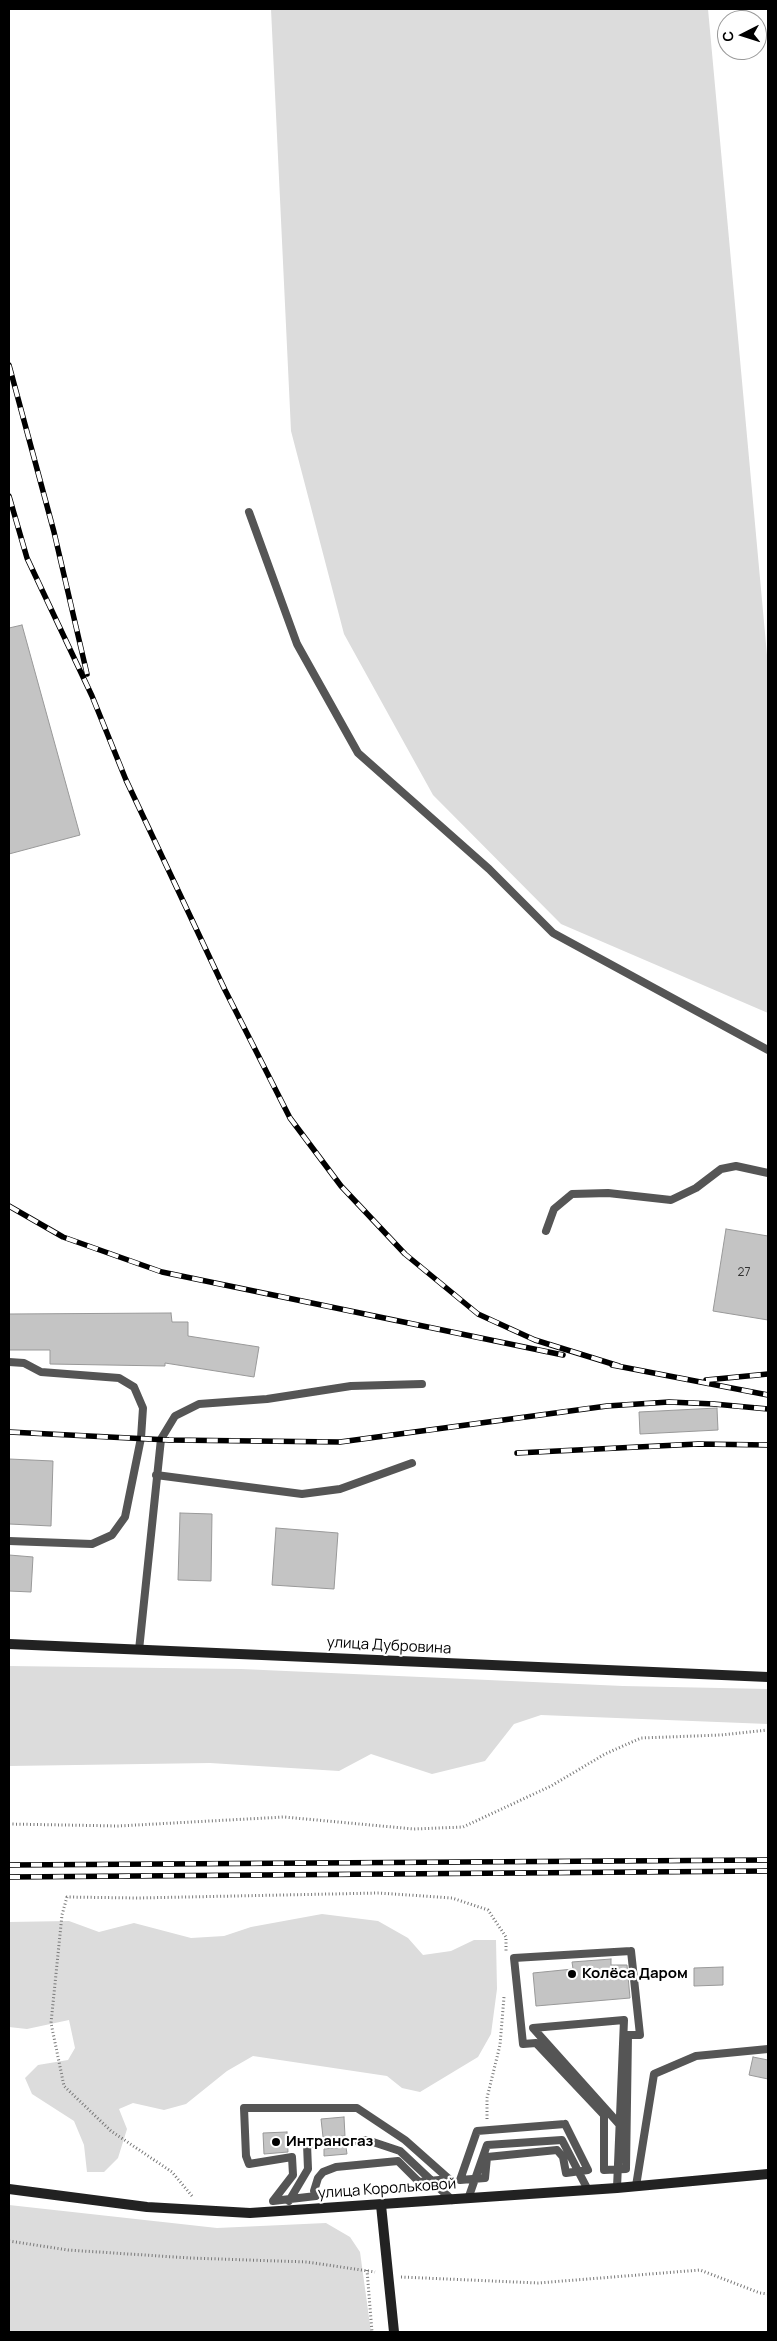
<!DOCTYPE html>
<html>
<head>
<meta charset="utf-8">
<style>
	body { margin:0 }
	#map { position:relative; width:777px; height:2341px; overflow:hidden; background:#fff; font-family:Manrope,sans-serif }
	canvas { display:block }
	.frame { position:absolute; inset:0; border:10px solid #000; pointer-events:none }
	.north { position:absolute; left:717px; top:10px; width:50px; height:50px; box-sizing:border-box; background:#fff; border:1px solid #999; border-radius:50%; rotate:265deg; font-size:14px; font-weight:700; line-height:20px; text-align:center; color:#000 }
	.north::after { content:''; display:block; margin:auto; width:18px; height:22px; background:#000; clip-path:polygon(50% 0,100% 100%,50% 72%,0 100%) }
</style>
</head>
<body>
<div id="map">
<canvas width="777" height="2341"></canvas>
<div class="frame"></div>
<div class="north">С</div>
</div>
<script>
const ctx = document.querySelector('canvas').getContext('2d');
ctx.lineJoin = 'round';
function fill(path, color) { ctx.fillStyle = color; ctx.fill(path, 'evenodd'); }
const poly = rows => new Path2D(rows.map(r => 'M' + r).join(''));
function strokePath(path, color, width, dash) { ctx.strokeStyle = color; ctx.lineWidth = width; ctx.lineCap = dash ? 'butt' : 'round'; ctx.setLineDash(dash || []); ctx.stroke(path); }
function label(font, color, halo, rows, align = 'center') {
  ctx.font = font + ' Manrope,sans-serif'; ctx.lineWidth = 4.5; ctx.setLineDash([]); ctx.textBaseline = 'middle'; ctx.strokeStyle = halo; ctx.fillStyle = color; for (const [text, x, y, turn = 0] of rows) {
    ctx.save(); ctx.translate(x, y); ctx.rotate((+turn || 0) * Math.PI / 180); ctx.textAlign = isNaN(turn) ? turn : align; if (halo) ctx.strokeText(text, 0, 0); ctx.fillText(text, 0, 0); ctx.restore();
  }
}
fill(poly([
	[271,9,708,9,768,666,768,1013,561,924,433,795,344,634,291,431],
	[9,1666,241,1669,623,1686,768,1689,768,1724,541,1715,514,1724,485,1761,432,1774,371,1754,339,1771,210,1763,9,1766],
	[322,1914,378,1921,408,1938,423,1955,451,1951,474,1940,496,1940,497,1989,491,2034,478,2057,420,2092,402,2088,387,2076,253,2056,227,2071,186,2104,164,2110,133,2103,119,2109,127,2129,118,2158,104,2172,87,2172,84,2145,74,2121,32,2094,25,2078,38,2065,68,2060,75,2048,69,2020,27,2029,9,2027,9,1922,69,1921,99,1932,134,1923,191,1938,224,1936,251,1927],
	[9,2205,217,2228,326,2223,350,2237,360,2252,371,2332,9,2332]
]), '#dcdcdc');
const building = poly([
	[22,625,80,835,9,854,9,628,22,625],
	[726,1229,768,1236,768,1320,713,1311,726,1229],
	[171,1313,172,1322,188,1322,188,1336,259,1347,254,1377,165,1363,165,1366,50,1364,50,1350,9,1350,9,1314,171,1313],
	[717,1408,718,1430,640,1434,639,1412,717,1408],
	[9,1459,53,1461,51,1526,9,1524,9,1459],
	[180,1513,212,1514,211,1581,178,1580,180,1513],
	[276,1528,338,1533,334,1589,272,1585,276,1528],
	[9,1555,33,1557,31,1592,9,1591,9,1555],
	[611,1959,611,1965,627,1965,630,1998,536,2006,533,1973,573,1969,572,1962,611,1959],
	[723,1967,723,1985,694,1986,694,1968,723,1967],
	[753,2057,768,2060,768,2079,749,2075,753,2057],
	[344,2117,345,2136,323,2137,321,2119,344,2117],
	[287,2132,288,2152,264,2154,263,2133,287,2132],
	[346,2147,347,2154,324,2156,324,2149,346,2147]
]);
fill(building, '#c4c4c4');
strokePath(building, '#999', 1);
strokePath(poly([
	[9,1824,118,1826,284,1817,414,1829,463,1827,551,1786,605,1754,641,1738,721,1735,768,1730],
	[487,2119,487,2098,500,2045,504,1997],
	[192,2196,172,2172,111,2131,64,2086,51,2023,62,1915,67,1897,138,1898,379,1893,452,1898,488,1910,506,1937,506,1951],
	[9,2241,68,2250,190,2258,307,2262,375,2272],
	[367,2270,372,2332],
	[401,2277,538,2283,700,2270,760,2293,768,2294]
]), '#777', 3, [1, 2.5]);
strokePath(poly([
	[249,512,297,644,358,753,489,869,553,933,768,1050],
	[546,1231,554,1209,572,1194,608,1193,671,1200,696,1188,721,1169,736,1166,768,1173],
	[9,1362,24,1363,41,1372,119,1378,134,1387,143,1408,141,1438,125,1517,112,1535,92,1544,9,1541],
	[156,1475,302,1494,340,1489,412,1463],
	[139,1650,161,1439,175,1416,199,1404,267,1399,351,1386,422,1384],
	[631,1951,640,2035,628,2035,626,2169,604,2170,604,2115,536,2043,523,2044,514,1958,631,1951],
	[244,2108,357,2108,405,2140,449,2179,419,2182,398,2161,336,2167,323,2172,318,2178,314,2191,316,2196,273,2201,293,2175,292,2157,249,2164,246,2156,244,2108],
	[565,2124,588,2170,566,2173,563,2157,557,2150,487,2157,485,2178,460,2180,477,2131,565,2124],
	[636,2186,654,2074,696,2056,768,2049],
	[617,2188,624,2020,533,2028,619,2124],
	[468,2199,487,2145,562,2140,588,2190],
	[289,2201,308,2169,307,2144,367,2140,400,2151,452,2200]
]), '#555', 8);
strokePath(poly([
	[9,1644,768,1677],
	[9,2189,147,2207,250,2213,617,2188,768,2174],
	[381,2205,394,2332]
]), '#222', 10);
const rail = poly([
	[9,365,54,532,87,674],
	[9,496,27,558,92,696,126,780,225,990,290,1118,341,1186,405,1254,478,1314,535,1340,619,1366],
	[9,1206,63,1237,162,1272,563,1355],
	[612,1365,768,1395],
	[706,1380,768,1374],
	[9,1432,169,1440,340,1442,607,1406,669,1402,714,1404,768,1409],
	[517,1453,698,1444,768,1445],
	[9,1865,768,1860],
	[9,1877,768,1871]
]);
strokePath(rail, '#000', 5.5);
strokePath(rail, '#fff', 4, [11]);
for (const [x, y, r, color] of [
	[572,1974,5,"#000"],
	[276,2142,5,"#000"]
]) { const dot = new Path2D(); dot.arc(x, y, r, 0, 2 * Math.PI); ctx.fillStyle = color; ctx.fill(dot); strokePath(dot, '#fff', 2); }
label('12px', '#313131', null, [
	["27",744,1273]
]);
label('15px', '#000', '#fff', [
	["улица Дубровина",389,1646,3],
	["улица Корольковой",387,2189,-4]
]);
label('bold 15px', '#000', '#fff', [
	["Колёса Даром",582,1974],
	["Интрансгаз",286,2142]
], 'left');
</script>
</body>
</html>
